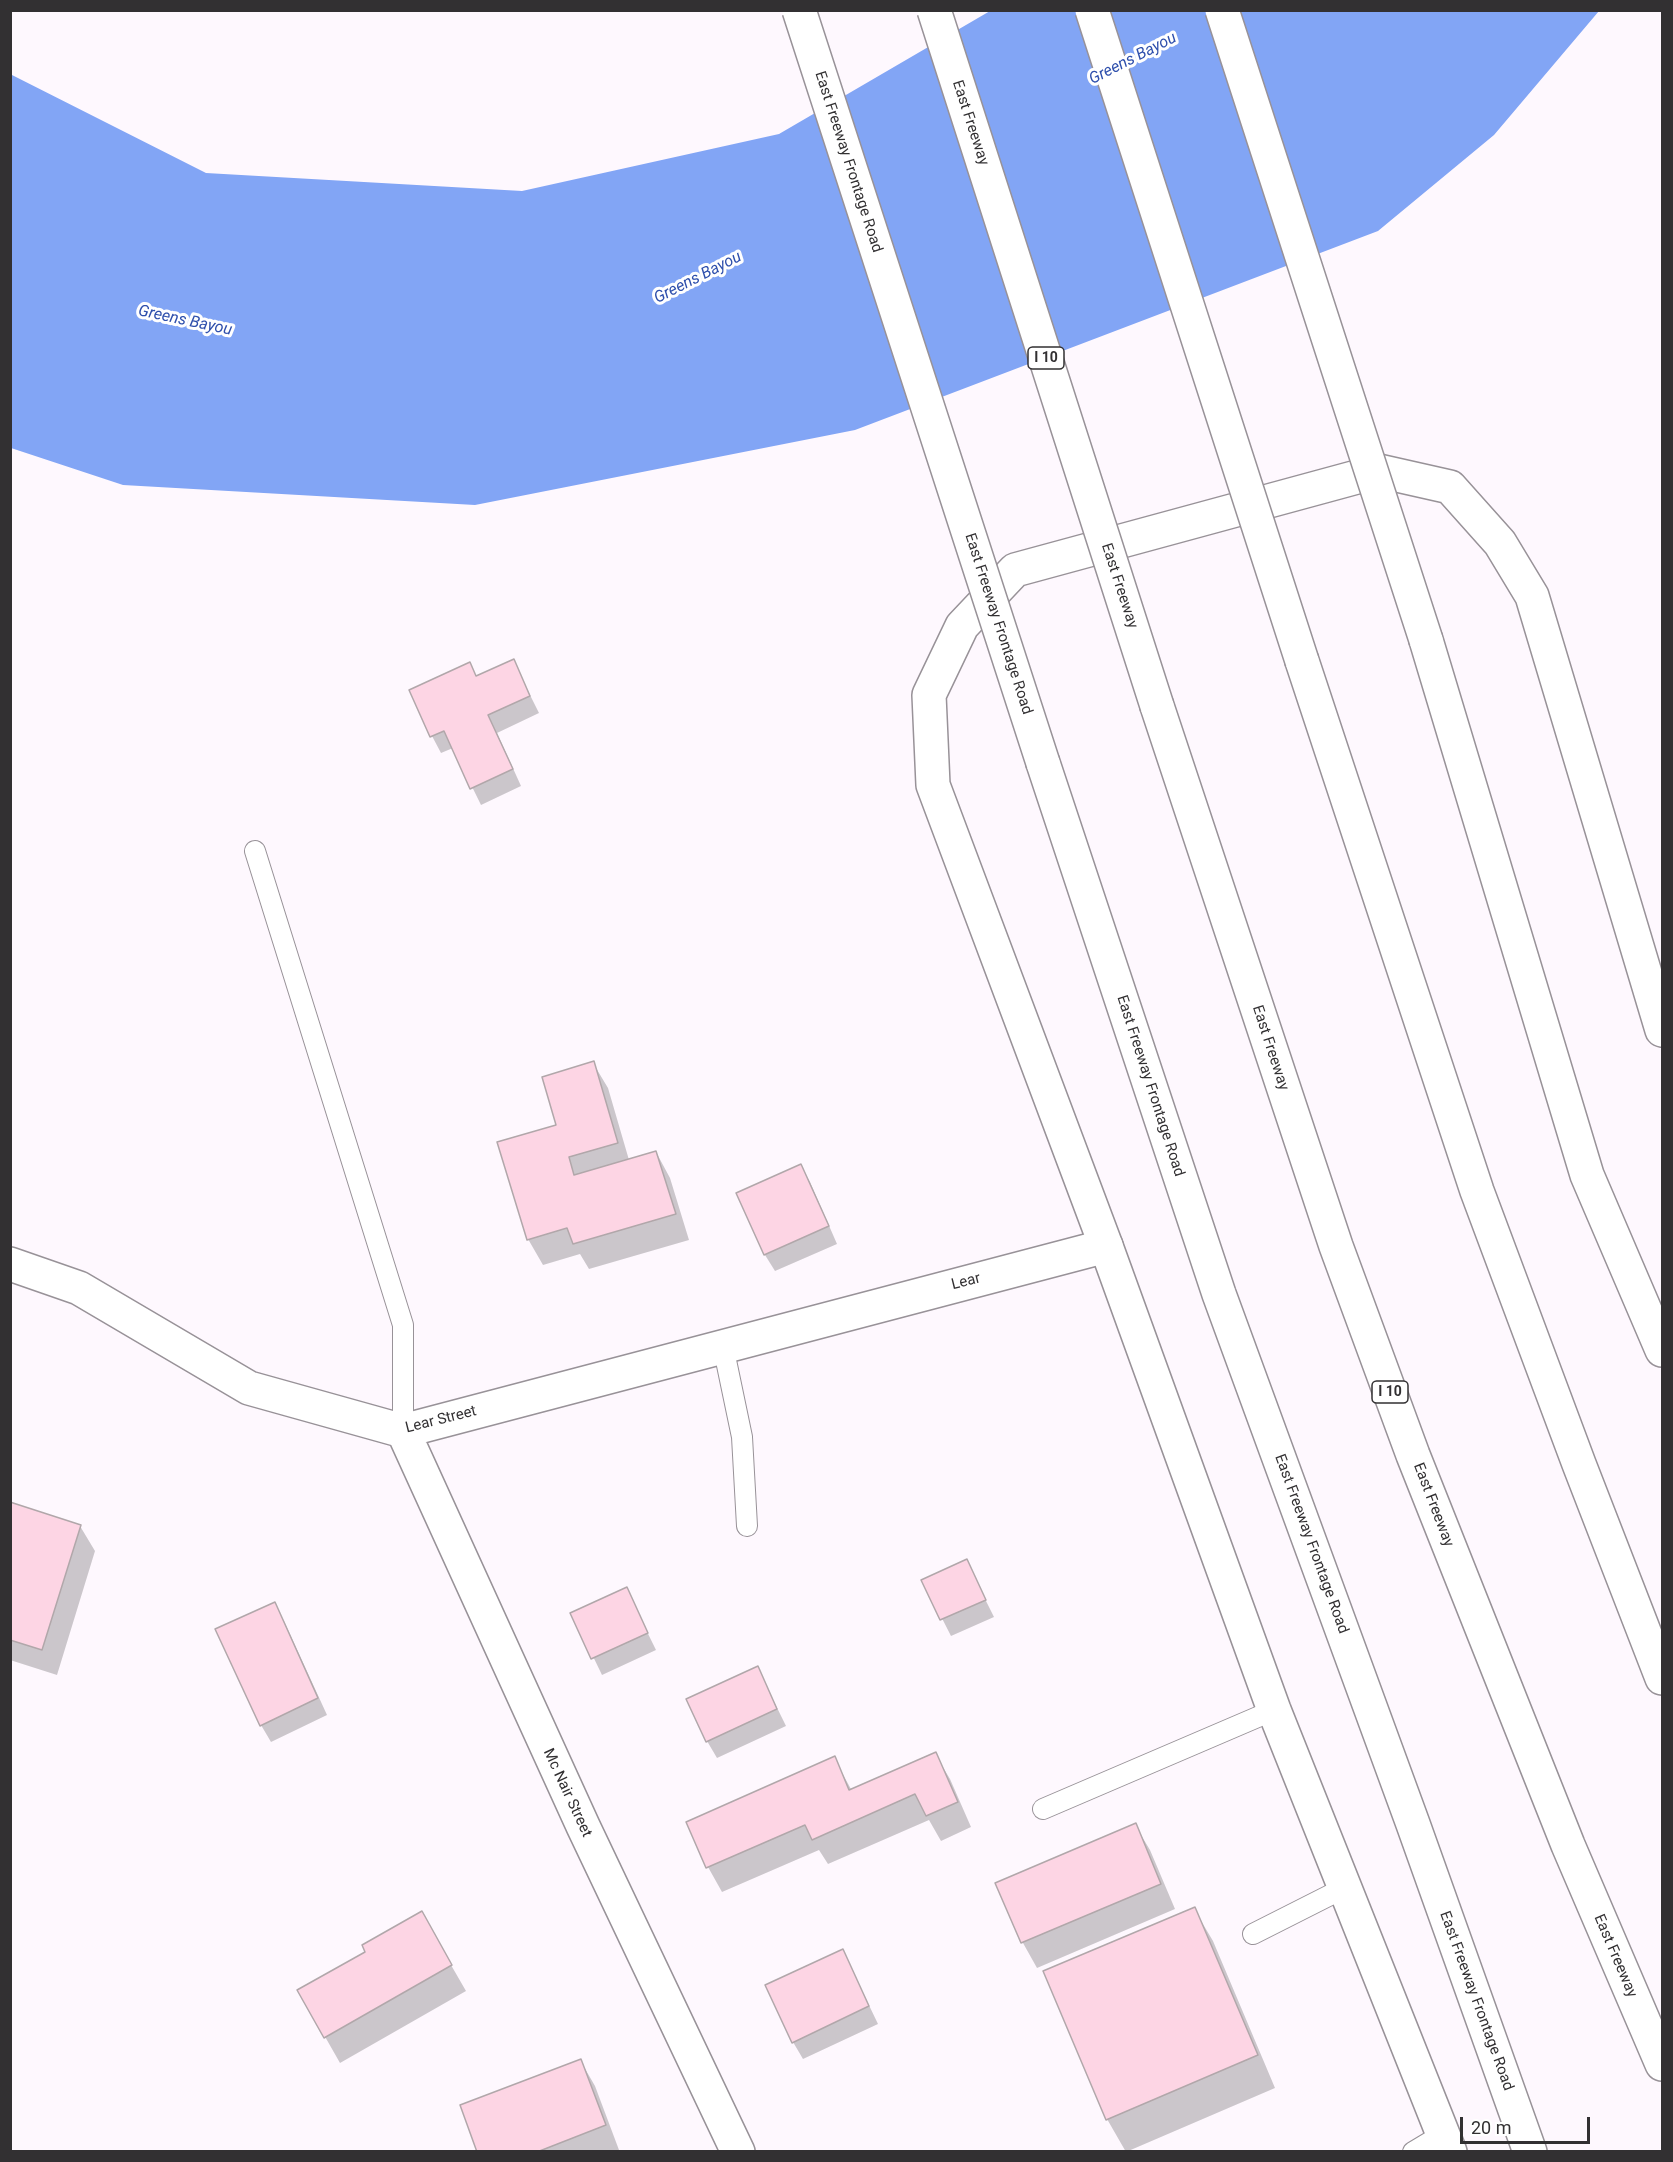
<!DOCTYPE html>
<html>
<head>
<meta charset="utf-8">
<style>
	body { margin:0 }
	#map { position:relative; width:1673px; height:2162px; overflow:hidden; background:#fef8fe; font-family:Roboto,sans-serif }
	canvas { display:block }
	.frame { position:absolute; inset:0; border:12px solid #323032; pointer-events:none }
	.scale { position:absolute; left:1460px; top:2117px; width:130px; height:27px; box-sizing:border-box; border:3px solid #323032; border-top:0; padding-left:8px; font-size:18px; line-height:21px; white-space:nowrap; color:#323032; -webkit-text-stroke:4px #fff; paint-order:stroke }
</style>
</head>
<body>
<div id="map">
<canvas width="1673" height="2162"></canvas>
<div class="frame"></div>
<div class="scale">20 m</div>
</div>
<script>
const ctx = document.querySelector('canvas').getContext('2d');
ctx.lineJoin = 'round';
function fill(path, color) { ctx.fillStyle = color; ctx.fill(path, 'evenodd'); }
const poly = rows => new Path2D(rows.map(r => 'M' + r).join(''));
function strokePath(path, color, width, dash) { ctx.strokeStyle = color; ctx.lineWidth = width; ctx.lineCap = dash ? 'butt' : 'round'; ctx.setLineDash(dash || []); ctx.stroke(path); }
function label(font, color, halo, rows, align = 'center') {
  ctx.font = font + ' Roboto,sans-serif'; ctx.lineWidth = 6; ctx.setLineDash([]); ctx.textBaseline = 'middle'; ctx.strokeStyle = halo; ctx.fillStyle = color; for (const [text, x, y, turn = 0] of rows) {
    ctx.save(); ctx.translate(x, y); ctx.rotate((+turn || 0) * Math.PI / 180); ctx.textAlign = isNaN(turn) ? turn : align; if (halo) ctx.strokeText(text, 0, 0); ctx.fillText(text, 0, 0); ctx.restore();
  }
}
fill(poly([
	[990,11,1599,11,1494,135,1378,231,855,430,475,505,123,485,11,448,10,74,206,173,522,191,779,134]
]), '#82a5f5');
fill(poly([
	[513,661,539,713,497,733,521,786,481,805,453,748,441,753,432,736],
	[593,1063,608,1088,629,1160,656,1152,670,1178,689,1240,589,1269,580,1254,543,1265,528,1239,557,1126],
	[800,1165,810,1182,837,1244,775,1271,765,1255,738,1194],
	[10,1504,80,1526,95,1551,57,1675,10,1660],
	[966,1561,994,1617,951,1636,923,1581],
	[626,1589,656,1650,602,1675,572,1613],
	[274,1604,284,1621,327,1715,271,1742,261,1725],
	[757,1667,786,1726,717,1758,707,1741],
	[935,1754,950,1779,971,1827,941,1841,929,1820,828,1864,819,1850,722,1892,708,1867,688,1822,834,1758,852,1791],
	[1135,1825,1150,1850,1175,1909,1037,1968,1023,1943,997,1883],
	[1194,1909,1213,1941,1275,2088,1126,2152,1107,2119],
	[421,1913,466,1991,340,2063,299,1991,367,1952],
	[843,1951,878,2024,803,2059,793,2042],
	[580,2060,595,2086,619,2150,479,2152]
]), '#0003');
const building = poly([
	[514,659,530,696,488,715,513,769,470,789,444,731,430,737,409,690,470,662,476,676,514,659],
	[594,1061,618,1143,569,1157,574,1175,656,1151,676,1214,573,1244,567,1228,527,1240,497,1142,556,1125,542,1077,594,1061],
	[801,1164,829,1226,764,1255,736,1193,801,1164],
	[10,1502,81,1525,42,1650,10,1640,10,1502],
	[967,1559,986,1600,940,1620,921,1580,967,1559],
	[627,1587,648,1633,591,1659,570,1613,627,1587],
	[275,1602,318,1698,260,1726,215,1629,275,1602],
	[758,1666,777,1709,706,1742,686,1699,758,1666],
	[936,1752,958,1802,926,1816,915,1794,812,1840,805,1825,706,1868,686,1822,835,1756,849,1790,936,1752],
	[1136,1823,1161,1884,1021,1943,995,1883,1136,1823],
	[1195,1907,1258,2055,1106,2120,1043,1971,1195,1907],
	[422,1911,452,1965,324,2038,297,1990,365,1952,362,1945,422,1911],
	[843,1949,869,2006,792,2043,765,1985,843,1949],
	[581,2059,606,2125,537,2152,477,2152,460,2105,581,2059]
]);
fill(building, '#fdd5e4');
strokePath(building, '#b1a7aa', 1.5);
const lane = poly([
	[255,851,403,1325,403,1431],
	[723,1346,742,1437,747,1526],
	[1043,1809,1274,1710],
	[1253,1934,1344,1888],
	[1413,2152,1443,2134]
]);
const street = poly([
	[10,1264,79,1288,249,1388,403,1431,1106,1246],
	[403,1431,583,1826,738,2152]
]);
const secondary = poly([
	[1426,640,1587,1175,1662,1350],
	[1043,763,1219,1294,1413,1824,1530,2152],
	[1450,2152,1274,1710,1106,1246,933,785,929,695,962,626,1015,570,1379,471,1450,487,1500,543,1532,596,1662,1030]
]);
const highway = poly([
	[1302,661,1477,1191,1579,1464,1662,1678],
	[1157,706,1336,1246,1413,1455,1568,1845,1662,2064]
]);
strokePath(lane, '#989298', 22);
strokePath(street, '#989298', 36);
strokePath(secondary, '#989298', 36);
strokePath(highway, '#989298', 36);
strokePath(lane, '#fff', 20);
strokePath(street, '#fff', 33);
strokePath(secondary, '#fff', 33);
strokePath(highway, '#fff', 33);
const secondaryBridge = poly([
	[799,10,1043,763],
	[1222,10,1426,640]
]);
const highwayBridge = poly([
	[934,10,1157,706],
	[1092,10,1302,661]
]);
strokePath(secondaryBridge, '#989298', 36, []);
strokePath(highwayBridge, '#989298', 36, []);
strokePath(secondaryBridge, '#fff', 33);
strokePath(highwayBridge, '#fff', 33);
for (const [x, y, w] of [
	[1046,358,36],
	[1390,1392,36]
]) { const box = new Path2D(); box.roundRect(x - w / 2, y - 11, w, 22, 4.5); ctx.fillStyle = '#fff'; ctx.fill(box); strokePath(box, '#323032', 1.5); }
label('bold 14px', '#323032', null, [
	["I 10",1046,358],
	["I 10",1390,1392]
]);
label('15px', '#323032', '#fff', [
	["East Freeway",970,123,72],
	["East Freeway Frontage Road",848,162,72],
	["East Freeway",1119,586,72],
	["East Freeway Frontage Road",998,624,72],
	["East Freeway",1270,1048,72],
	["East Freeway Frontage Road",1150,1086,72],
	["Lear",966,1282,-14],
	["Lear Street",441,1420,-14],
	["East Freeway",1433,1505,69],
	["East Freeway Frontage Road",1311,1544,70],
	["Mc Nair Street",567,1793,65],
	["East Freeway",1615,1956,67],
	["East Freeway Frontage Road",1476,2001,70]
]);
label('italic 16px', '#2e4fac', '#fff', [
	["Greens Bayou",1133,59,-27],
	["Greens Bayou",698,278,-27],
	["Greens Bayou",185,321,12]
]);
</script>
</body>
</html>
